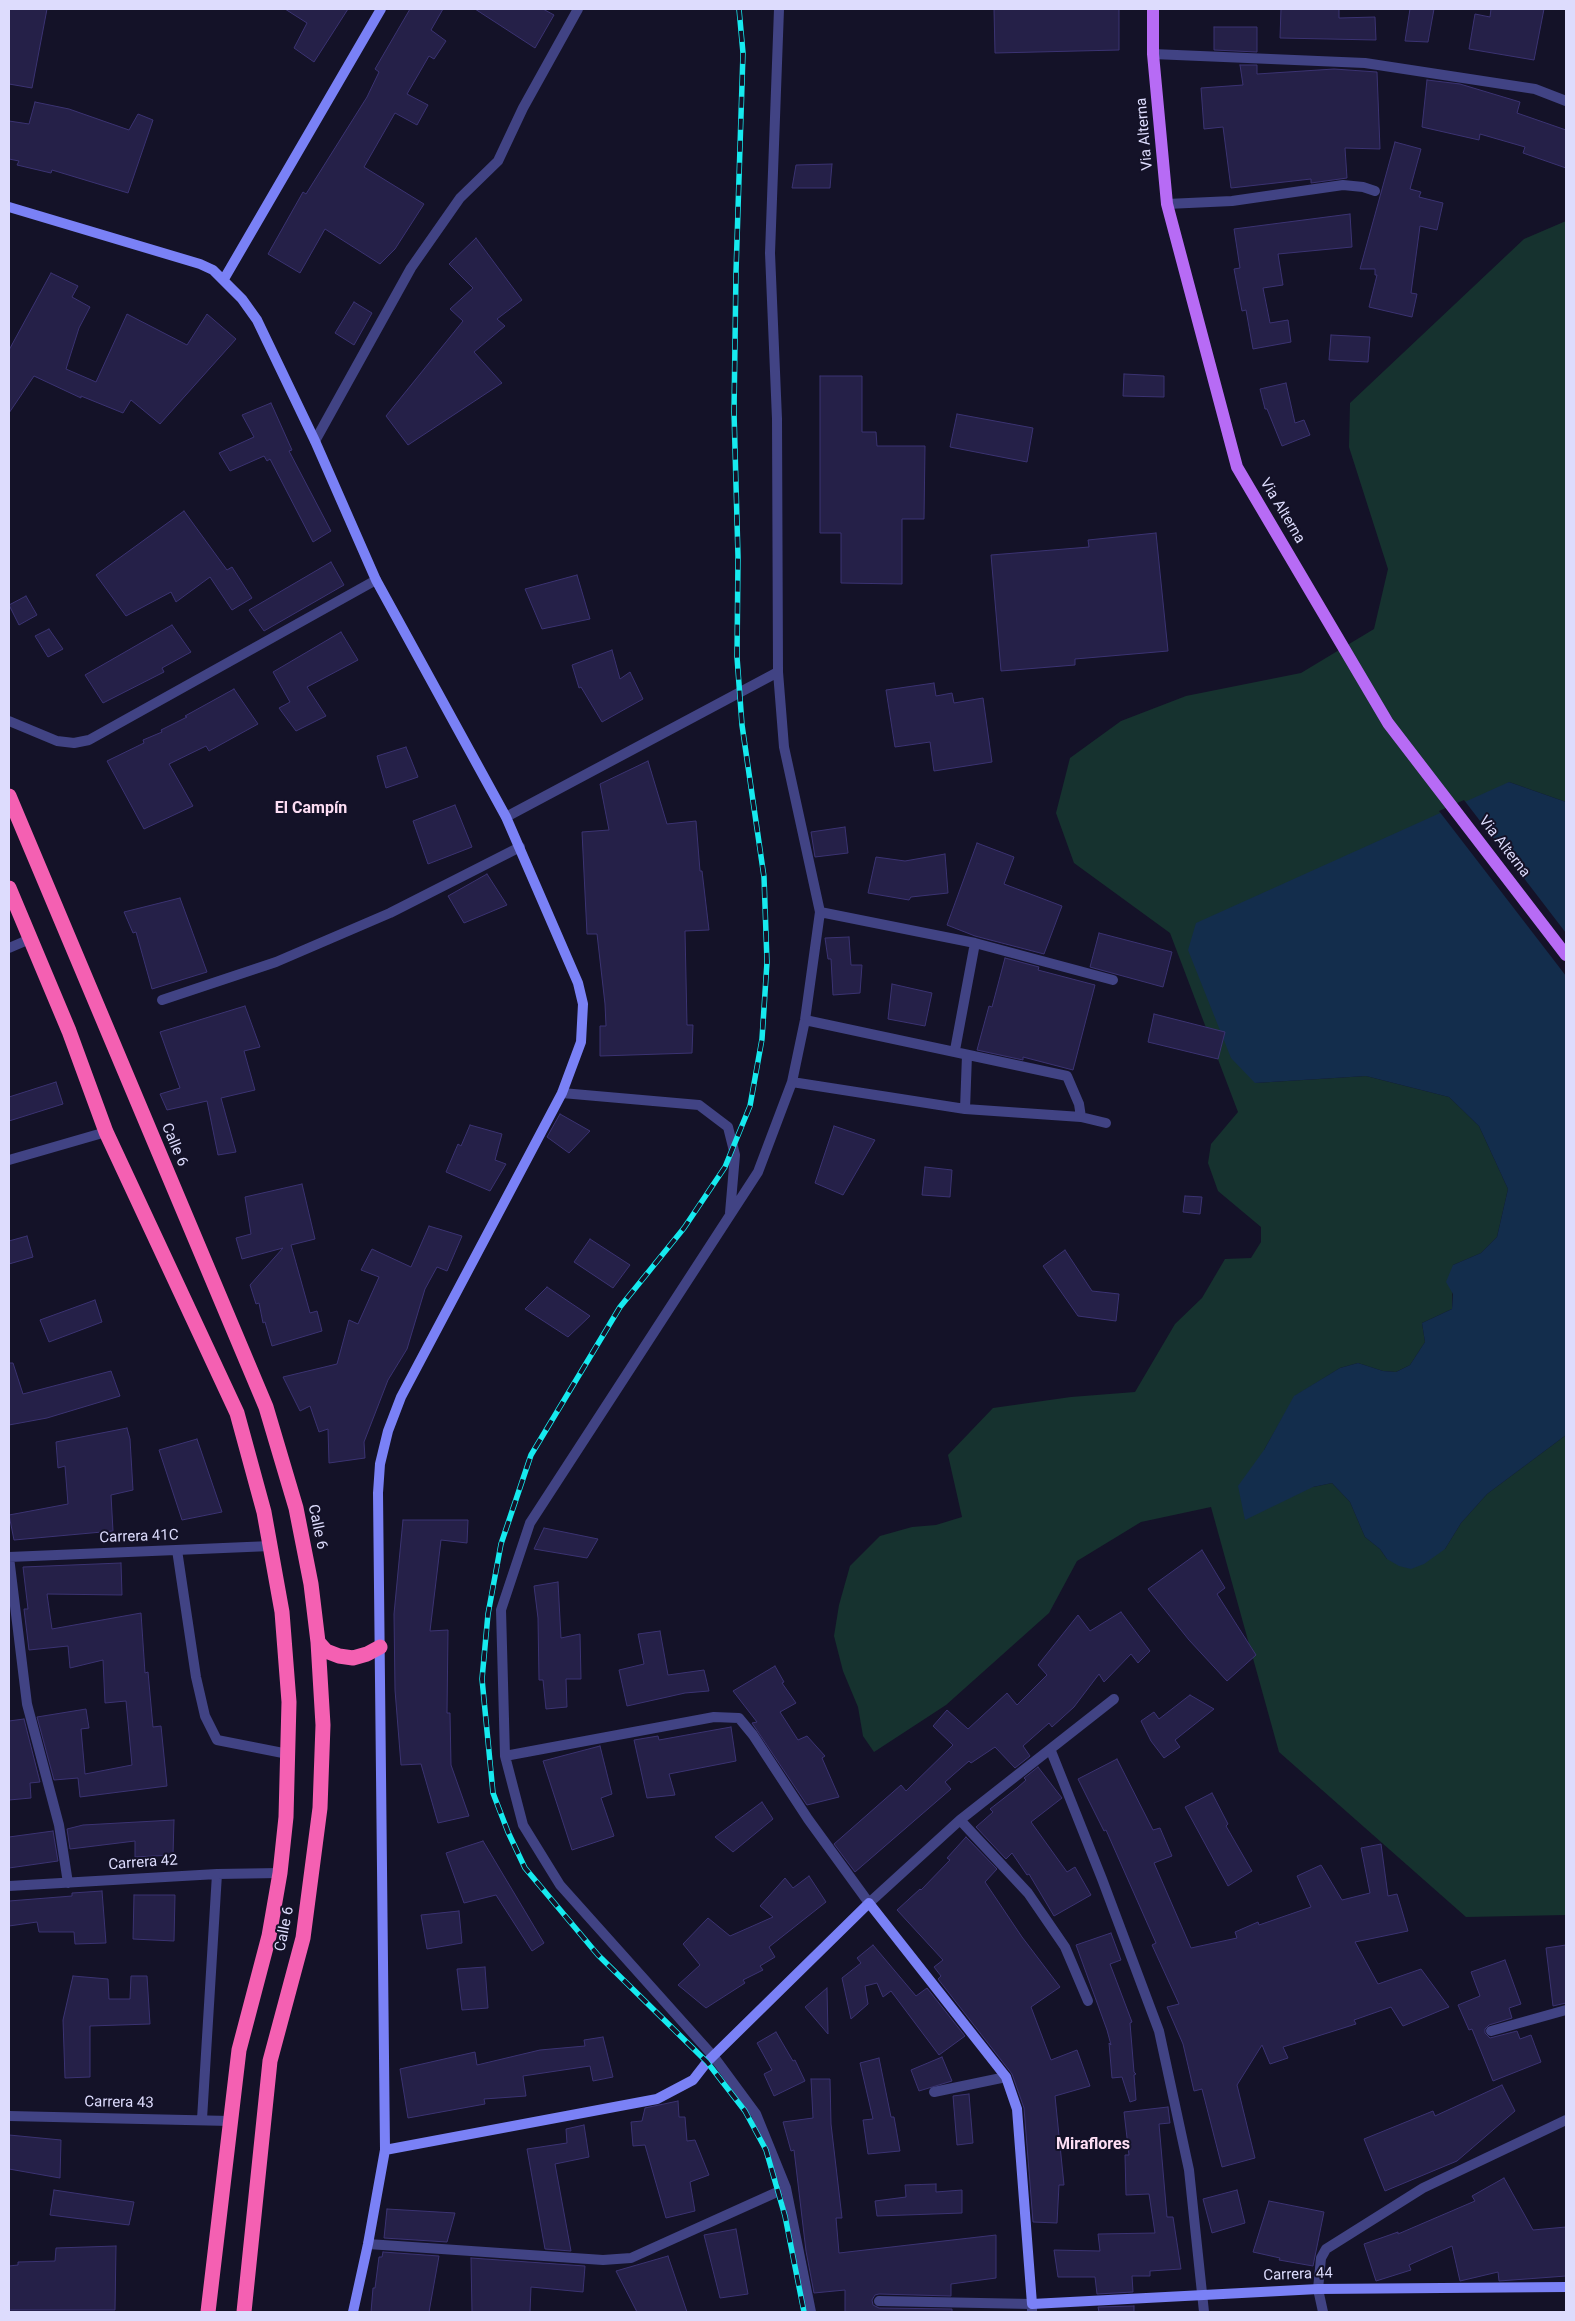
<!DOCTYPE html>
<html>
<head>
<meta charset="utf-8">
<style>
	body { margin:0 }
	#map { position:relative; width:1575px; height:2321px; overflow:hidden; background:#141228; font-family:Roboto,sans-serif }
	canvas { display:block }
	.frame { position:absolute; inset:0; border:10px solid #dddcfd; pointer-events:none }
</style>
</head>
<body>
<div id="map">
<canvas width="1575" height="2321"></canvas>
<div class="frame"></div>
</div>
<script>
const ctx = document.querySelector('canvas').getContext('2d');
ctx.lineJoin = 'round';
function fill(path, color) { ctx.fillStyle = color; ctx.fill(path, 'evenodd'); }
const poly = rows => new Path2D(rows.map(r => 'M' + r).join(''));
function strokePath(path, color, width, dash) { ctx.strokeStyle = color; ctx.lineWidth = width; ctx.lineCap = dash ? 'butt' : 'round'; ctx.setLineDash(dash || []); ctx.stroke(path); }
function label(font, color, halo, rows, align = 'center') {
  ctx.font = font + ' Roboto,sans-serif'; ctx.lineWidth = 4; ctx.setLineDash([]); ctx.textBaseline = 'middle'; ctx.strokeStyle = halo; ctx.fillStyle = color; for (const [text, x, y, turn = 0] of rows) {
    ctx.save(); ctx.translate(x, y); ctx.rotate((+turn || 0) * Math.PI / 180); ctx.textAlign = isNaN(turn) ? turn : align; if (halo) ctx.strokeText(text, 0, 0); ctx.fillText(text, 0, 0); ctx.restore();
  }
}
fill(poly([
	[1566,221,1566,802,1509,782,1255,1083,1366,1076,1449,1097,1479,1126,1508,1189,1497,1237,1481,1253,1453,1265,1452,1309,1422,1323,1425,1342,1410,1365,1396,1372,1383,1371,1358,1363,1340,1368,1295,1396,1264,1450,1313,1487,1332,1483,1350,1502,1365,1537,1380,1549,1387,1559,1445,1549,1461,1523,1487,1494,1566,1435,1566,1915,1466,1917,1279,1752,1211,1507,1141,1522,1077,1561,1049,1613,946,1705,874,1752,863,1736,858,1707,843,1671,834,1636,839,1605,850,1566,880,1536,912,1527,936,1525,962,1517,948,1455,993,1408,1071,1397,1135,1392,1175,1324,1202,1298,1225,1259,1251,1258,1261,1242,1261,1227,1218,1191,1208,1163,1211,1144,1238,1112,1170,933,1074,863,1056,813,1070,758,1121,721,1186,696,1301,673,1374,629,1388,569,1349,447,1350,403,1524,239]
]), '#16322f');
fill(poly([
	[1509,782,1566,802,1566,1435,1487,1494,1461,1523,1445,1549,1424,1564,1411,1569,1399,1566,1387,1559,1380,1549,1365,1537,1350,1502,1332,1483,1313,1487,1245,1520,1238,1486,1264,1450,1294,1396,1340,1368,1358,1363,1383,1371,1396,1372,1410,1365,1425,1342,1422,1323,1452,1309,1453,1294,1446,1282,1453,1265,1481,1253,1497,1237,1508,1189,1479,1126,1449,1097,1366,1076,1255,1083,1231,1058,1188,950,1196,923]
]), '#132d4c');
fill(poly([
	[1464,800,1566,933,1566,976,1439,811]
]), '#141228');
const building = poly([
	[9,9,47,9,32,88,9,84,9,9],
	[285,9,348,9,314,62,294,48,307,23,285,9],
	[410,9,443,9,431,30,446,41,434,59,429,56,407,94,428,105,417,125,395,113,364,167,424,204,395,249,380,264,325,229,300,273,268,254,303,192,306,194,367,97,379,72,375,69,410,9],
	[475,9,543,9,554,15,535,48,475,9],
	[994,9,1119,9,1119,50,995,53,994,9],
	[1281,9,1339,9,1339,18,1375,17,1376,40,1280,38,1281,9],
	[1410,9,1434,9,1428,42,1405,41,1410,9],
	[1491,9,1544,9,1534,60,1469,49,1475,14,1490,17,1491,9],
	[1214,27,1257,27,1257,52,1214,50,1214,27],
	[1240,65,1257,65,1257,74,1334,69,1377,72,1380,149,1345,148,1347,178,1311,183,1311,179,1231,188,1223,127,1204,129,1201,88,1243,85,1240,65],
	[1427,80,1460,84,1520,102,1517,113,1566,130,1566,168,1523,153,1525,147,1480,134,1479,140,1422,127,1427,80],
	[35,102,69,109,129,130,138,114,153,120,128,193,52,170,51,173,17,165,19,161,9,159,9,121,29,124,35,102],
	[1395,142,1421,149,1410,189,1421,192,1419,197,1443,203,1437,230,1420,226,1411,293,1417,294,1412,317,1369,307,1377,275,1375,275,1375,269,1360,269,1395,142],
	[832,164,830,188,792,188,796,165,832,164],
	[1350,214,1352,247,1278,254,1283,285,1263,288,1270,323,1288,320,1291,342,1253,349,1246,310,1242,311,1234,269,1240,268,1234,229,1350,214],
	[476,238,522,300,497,319,505,326,474,352,502,383,408,445,386,416,463,321,450,309,473,288,449,264,476,238],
	[51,273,78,286,72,297,90,307,79,328,66,369,96,382,127,314,187,345,207,314,236,339,160,424,131,400,123,413,81,396,81,398,34,376,9,413,9,350,51,273],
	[354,302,372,313,354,345,335,333,354,302],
	[1331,335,1370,337,1368,362,1329,360,1331,335],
	[1124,374,1164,376,1164,397,1123,396,1124,374],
	[820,376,862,376,862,432,876,432,877,446,925,446,924,519,902,519,902,584,841,583,841,533,820,533,820,376],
	[1286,383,1295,423,1304,420,1310,435,1282,446,1267,409,1265,409,1260,389,1286,383],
	[271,403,292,450,289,451,331,531,313,542,270,459,267,461,264,456,230,471,219,453,254,437,242,415,271,403],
	[957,414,1033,428,1027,462,950,447,957,414],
	[184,511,227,570,232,567,252,598,232,610,210,577,176,602,171,592,126,616,96,575,184,511],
	[1156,533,1168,651,1075,659,1075,665,1001,671,991,555,1089,547,1088,540,1156,533],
	[331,562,344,585,264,631,249,610,331,562],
	[577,575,590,619,542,629,525,589,577,575],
	[26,596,37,615,19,625,9,605,26,596],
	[172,625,191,652,162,668,164,672,103,703,85,675,172,625],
	[49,629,63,649,48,657,35,636,49,629],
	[341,632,358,660,307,687,326,716,296,731,279,708,290,702,273,672,341,632],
	[612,650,620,679,630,672,643,699,602,722,581,687,579,688,572,665,612,650],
	[934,683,936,696,952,693,954,703,983,698,992,762,934,771,930,742,895,747,886,690,934,683],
	[234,689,258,724,209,751,206,746,169,764,193,806,144,829,107,761,144,743,143,740,162,732,161,730,187,717,185,716,234,689],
	[406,747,418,777,386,788,377,756,406,747],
	[648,761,667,824,696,821,700,871,702,871,709,930,685,931,687,1025,693,1025,692,1053,600,1056,600,1026,606,1026,605,1004,597,934,587,934,582,832,609,830,600,784,648,761],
	[455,805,472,847,428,864,413,821,455,805],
	[845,827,848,853,815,857,811,832,845,827],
	[977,843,1014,857,1004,884,1062,906,1044,954,975,936,947,925,977,843],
	[945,854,948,893,911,897,909,900,868,893,876,857,905,861,945,854],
	[487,874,507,905,464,923,448,896,487,874],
	[180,898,207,972,152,989,136,932,133,933,124,912,180,898],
	[1099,933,1172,952,1163,987,1090,967,1099,933],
	[849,937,851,965,862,965,860,993,833,995,831,959,828,959,825,938,849,937],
	[1005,958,1039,967,1038,970,1095,985,1073,1070,1023,1057,1023,1060,977,1050,989,1006,992,1007,1005,958],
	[892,984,932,993,925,1026,888,1019,892,984],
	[245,1006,260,1047,244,1051,255,1090,221,1098,236,1152,218,1155,207,1101,167,1110,160,1094,180,1088,160,1032,245,1006],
	[1154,1014,1225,1032,1218,1059,1148,1042,1154,1014],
	[56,1082,63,1104,9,1121,9,1097,56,1082],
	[560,1114,590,1131,569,1153,547,1137,560,1114],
	[470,1125,502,1134,495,1160,506,1164,490,1191,446,1172,458,1144,461,1146,470,1125],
	[834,1126,875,1140,843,1195,815,1183,834,1126],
	[925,1167,952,1170,950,1197,922,1195,925,1167],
	[302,1184,315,1239,291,1245,310,1313,317,1311,322,1331,272,1346,265,1322,263,1323,259,1303,256,1304,250,1285,283,1248,242,1259,236,1238,251,1234,245,1197,302,1184],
	[1185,1196,1202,1197,1200,1214,1183,1212,1185,1196],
	[429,1226,462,1236,447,1271,437,1267,425,1289,407,1349,388,1380,364,1442,365,1458,329,1463,328,1429,319,1432,310,1406,300,1411,283,1377,337,1364,349,1320,358,1324,379,1277,361,1270,372,1249,411,1267,429,1226],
	[27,1236,33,1257,9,1264,9,1241,27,1236],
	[590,1239,630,1265,613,1288,574,1262,590,1239],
	[1065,1250,1092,1291,1119,1294,1116,1321,1078,1316,1043,1266,1065,1250],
	[547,1287,590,1316,568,1337,525,1309,547,1287],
	[95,1300,102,1322,49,1342,40,1320,95,1300],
	[9,1363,13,1363,23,1394,111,1371,120,1396,47,1418,9,1425,9,1363],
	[127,1428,130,1439,133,1490,111,1495,113,1531,14,1540,9,1515,68,1504,65,1466,58,1468,56,1442,127,1428],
	[197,1439,222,1512,182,1520,159,1450,197,1439],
	[403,1520,468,1520,467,1543,441,1540,430,1631,448,1630,447,1713,450,1713,451,1765,469,1816,438,1823,421,1764,401,1765,395,1690,394,1614,403,1520],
	[544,1528,598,1539,587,1558,534,1549,544,1528],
	[1202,1550,1225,1588,1217,1594,1256,1655,1227,1681,1189,1640,1148,1589,1202,1550],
	[121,1563,122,1595,47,1594,52,1629,141,1613,145,1673,148,1672,153,1727,161,1726,167,1786,80,1797,78,1778,54,1780,37,1717,86,1709,89,1728,81,1729,85,1774,132,1765,126,1701,105,1703,103,1660,70,1668,68,1646,29,1650,24,1609,28,1609,23,1567,121,1563],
	[558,1582,561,1638,580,1634,581,1679,566,1679,567,1707,546,1709,543,1680,539,1680,538,1618,534,1586,558,1582],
	[1121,1612,1150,1651,1138,1663,1131,1654,1104,1682,1099,1674,1074,1707,1052,1727,1049,1723,1023,1746,1030,1756,1015,1768,995,1747,971,1763,969,1761,945,1782,951,1789,855,1872,834,1844,901,1785,906,1791,953,1745,933,1726,947,1710,968,1729,1007,1693,1017,1705,1047,1675,1038,1665,1078,1615,1090,1631,1121,1612],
	[660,1631,668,1675,704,1670,709,1691,685,1693,627,1706,619,1670,644,1664,638,1634,660,1631],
	[775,1666,784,1682,782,1683,796,1703,780,1712,798,1740,807,1736,825,1756,822,1758,839,1797,807,1805,752,1723,757,1722,733,1691,775,1666],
	[1190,1695,1214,1709,1175,1740,1180,1747,1164,1758,1151,1741,1141,1721,1154,1712,1159,1719,1190,1695],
	[24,1719,40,1782,30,1783,31,1798,9,1800,9,1721,24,1719],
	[731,1727,736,1761,669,1774,675,1795,647,1798,634,1740,658,1736,659,1740,731,1727],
	[600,1746,612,1794,601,1798,614,1836,572,1850,543,1761,600,1746],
	[1117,1759,1153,1830,1160,1828,1172,1856,1154,1863,1191,1948,1237,1938,1235,1932,1258,1922,1259,1925,1311,1907,1297,1876,1321,1865,1342,1900,1370,1893,1361,1848,1381,1844,1388,1896,1397,1894,1408,1931,1355,1942,1378,1984,1421,1969,1449,2007,1403,2026,1391,2007,1354,2020,1356,2024,1283,2047,1288,2058,1270,2064,1262,2045,1237,2085,1255,2158,1222,2167,1202,2089,1194,2091,1183,2044,1167,2007,1179,2004,1152,1945,1156,1943,1106,1830,1104,1831,1078,1779,1117,1759],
	[1038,1767,1062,1798,1031,1822,1067,1872,1075,1867,1091,1895,1054,1916,1029,1874,1027,1875,1012,1853,1006,1859,976,1827,993,1812,990,1809,1017,1788,1026,1780,1024,1778,1038,1767],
	[1212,1793,1228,1824,1226,1826,1252,1871,1228,1886,1185,1807,1212,1793],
	[762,1802,773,1819,733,1852,715,1837,762,1802],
	[174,1820,173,1855,135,1857,135,1841,70,1849,67,1829,83,1825,174,1820],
	[53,1831,58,1861,9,1868,9,1837,53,1831],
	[966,1837,997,1869,985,1882,1022,1937,1060,1987,1031,2007,1051,2060,1077,2050,1090,2086,1055,2096,1064,2185,1059,2185,1057,2223,1033,2222,1024,2108,1012,2074,938,1979,941,1976,934,1967,943,1960,897,1910,920,1889,921,1890,950,1860,947,1858,966,1837],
	[483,1841,544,1943,532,1951,496,1895,464,1903,446,1853,483,1841],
	[809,1876,826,1902,769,1947,775,1957,760,1966,763,1970,743,1980,745,1983,706,2008,678,1985,700,1965,683,1944,708,1918,730,1936,773,1917,760,1906,785,1878,793,1888,809,1876],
	[102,1891,106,1943,75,1944,74,1932,39,1932,37,1922,9,1926,9,1901,72,1896,72,1893,102,1891],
	[134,1895,175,1895,174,1941,133,1939,134,1895],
	[459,1911,462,1943,427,1949,421,1915,459,1911],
	[1111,1933,1121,1960,1110,1964,1132,2022,1130,2023,1134,2072,1136,2074,1134,2075,1136,2100,1130,2102,1122,2077,1112,2078,1109,2043,1111,2045,1107,2030,1076,1945,1111,1933],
	[873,1945,916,1996,927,1988,965,2036,939,2055,891,1991,883,1997,877,1983,865,1986,868,2004,851,2019,842,1978,861,1963,857,1958,873,1945],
	[1566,1945,1566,2003,1553,2006,1546,1948,1566,1945],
	[1505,1960,1521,2004,1509,2008,1512,2018,1489,2025,1485,2029,1485,2033,1490,2038,1517,2031,1520,2039,1531,2035,1541,2062,1493,2081,1472,2029,1469,2030,1458,2005,1480,1996,1471,1972,1505,1960],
	[485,1967,488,2008,462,2010,457,1969,485,1967],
	[73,1976,108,1979,109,1999,130,1999,131,1976,147,1976,150,2024,90,2026,90,2077,65,2078,63,2020,73,1976],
	[827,1988,828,2034,805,2007,827,1988],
	[776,2032,793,2061,795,2060,805,2081,774,2096,764,2074,772,2070,757,2043,776,2032],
	[603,2037,613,2077,593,2081,590,2066,523,2076,526,2096,484,2099,485,2104,408,2118,400,2069,475,2052,477,2065,540,2050,585,2046,584,2040,603,2037],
	[942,2057,952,2081,919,2091,911,2070,942,2057],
	[879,2058,891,2117,894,2117,900,2151,868,2154,863,2120,873,2119,860,2063,879,2058],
	[811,2079,830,2079,831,2124,842,2218,836,2218,839,2253,996,2235,996,2278,951,2284,951,2296,879,2294,875,2295,872,2300,873,2305,879,2308,952,2309,952,2312,845,2312,845,2290,814,2293,806,2251,794,2150,791,2151,783,2122,813,2118,811,2079],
	[1502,2085,1515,2111,1457,2161,1385,2191,1364,2139,1433,2111,1435,2116,1502,2085],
	[969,2094,973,2143,957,2145,953,2096,969,2094],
	[678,2101,679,2117,685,2117,687,2141,695,2140,709,2175,690,2182,695,2211,666,2218,645,2145,633,2146,631,2122,642,2121,645,2108,678,2101],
	[1168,2107,1170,2123,1159,2124,1167,2217,1173,2217,1181,2269,1150,2271,1150,2276,1132,2276,1133,2292,1097,2294,1095,2277,1058,2277,1054,2250,1100,2251,1098,2234,1155,2233,1149,2194,1126,2195,1125,2155,1129,2155,1124,2112,1168,2107],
	[584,2125,589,2157,555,2164,571,2251,545,2249,527,2149,567,2143,566,2129,584,2125],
	[9,2135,61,2140,60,2178,9,2169,9,2135],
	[1504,2178,1533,2230,1566,2227,1566,2276,1499,2281,1498,2272,1460,2281,1452,2246,1409,2265,1411,2270,1376,2281,1364,2244,1398,2232,1398,2234,1475,2201,1472,2196,1504,2178],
	[936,2184,936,2192,962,2190,962,2213,877,2216,875,2201,906,2197,905,2185,936,2184],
	[54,2190,134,2202,129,2225,50,2215,54,2190],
	[1237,2190,1245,2223,1212,2233,1203,2199,1237,2190],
	[1269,2201,1324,2212,1313,2266,1279,2260,1280,2258,1253,2252,1269,2201],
	[387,2209,455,2213,447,2242,384,2238,387,2209],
	[736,2229,748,2294,720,2298,704,2235,736,2229],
	[116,2246,115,2310,9,2310,9,2266,18,2265,18,2262,55,2261,56,2248,116,2246],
	[383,2252,439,2256,429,2312,371,2312,373,2288,375,2288,379,2257,382,2257,383,2252],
	[668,2256,687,2312,637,2312,616,2271,668,2256],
	[471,2258,585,2266,583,2292,531,2287,530,2312,472,2312,471,2258],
	[1134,2306,1134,2312,1099,2312,1098,2307,1134,2306]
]);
fill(building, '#252048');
strokePath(building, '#3b3372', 1);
strokePath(poly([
	[779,9,770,253,777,419,778,672,784,747,820,912,805,1020,792,1082,758,1172,530,1523,501,1610,505,1756,523,1825,560,1885,714,2057,756,2114,786,2188,811,2312],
	[1153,54,1365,63,1535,89,1566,101],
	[1167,204,1232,201,1343,185,1363,187,1375,191],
	[315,441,411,268,460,198,498,161,523,108,578,9],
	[9,721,57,741,74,743,89,740,376,580],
	[506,817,778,672],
	[820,912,975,943,1113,980],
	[9,948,30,939],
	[162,1000,276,962,390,913,520,847],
	[805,1020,1067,1076,1079,1104,1081,1117],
	[955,1050,975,943],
	[792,1082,965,1109,1081,1117,1106,1123],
	[562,1093,699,1105,728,1127,735,1155,730,1213],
	[965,1109,967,1055],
	[9,1160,106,1132],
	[177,1550,196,1677,205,1716,217,1740,288,1754],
	[9,1557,27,1704,59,1825,68,1883],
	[9,1557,271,1546],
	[1051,1751,1102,1879,1159,2031,1189,2170,1204,2312],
	[505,1756,714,1717,739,1718,753,1735,808,1819,869,1903,960,1820,1114,1699],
	[960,1820,1028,1893,1065,1947,1088,2001],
	[9,1886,217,1874,280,1873],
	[1491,2031,1566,2010],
	[934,2092,1006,2077],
	[9,2116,230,2121],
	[202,2119,217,1874],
	[368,2244,603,2260,631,2258,786,2188],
	[879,2301,1032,2304,1032,2312],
	[1323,2312,1318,2289,1321,2258,1326,2249,1423,2188,1566,2120]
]), '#414384', 10);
strokePath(poly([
	[9,207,200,264,213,270,242,299,257,320,315,441,376,580,506,817,578,983,583,1004,581,1042,562,1093,401,1397,388,1431,380,1464,378,1493,385,2150,368,2244,353,2312],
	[224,279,381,9],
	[385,2150,657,2099,693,2080,707,2062,869,1903,1006,2077,1017,2109,1032,2304,1318,2289,1566,2287]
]), '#7a81f6', 10);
strokePath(poly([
	[1153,9,1153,54,1167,204,1237,467,1388,723,1566,955]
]), '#b76bf5', 12);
strokePath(poly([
	[9,796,266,1407,296,1508,311,1584,318,1642,323,1725,320,1808,303,1938,270,2061,244,2312],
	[9,888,69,1031,106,1132,237,1413,264,1512,282,1612,289,1702,286,1817,280,1873,269,1936,239,2050,208,2312],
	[318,1642,326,1651,339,1656,353,1658,367,1654,380,1647]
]), '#f460b2', 15);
const rail = poly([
	[739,9,743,53,736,272,734,412,738,557,737,657,742,725,764,877,767,962,762,1039,750,1106,725,1167,684,1228,620,1307,531,1455,501,1544,488,1614,482,1679,493,1793,508,1832,525,1868,598,1955,707,2062,745,2111,766,2150,785,2216,804,2312]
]);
strokePath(rail, '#16eaef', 5.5);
strokePath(rail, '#141228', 4, [11]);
label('15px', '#dddcfd', '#141228', [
	["Via Alterna",1145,134,-95],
	["Via Alterna",1282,511,59],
	["Via Alterna",1504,847,52],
	["Calle 6",174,1145,67],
	["Calle 6",317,1527,78],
	["Carrera 41C",139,1537,-2],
	["Carrera 42",143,1863,-4],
	["Calle 6",285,1929,-79],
	["Carrera 43",119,2103,1],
	["Carrera 44",1298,2275,-2]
]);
label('bold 16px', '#fddef4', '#141228', [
	["El Campín",311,809],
	["Miraflores",1093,2145]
]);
</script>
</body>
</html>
